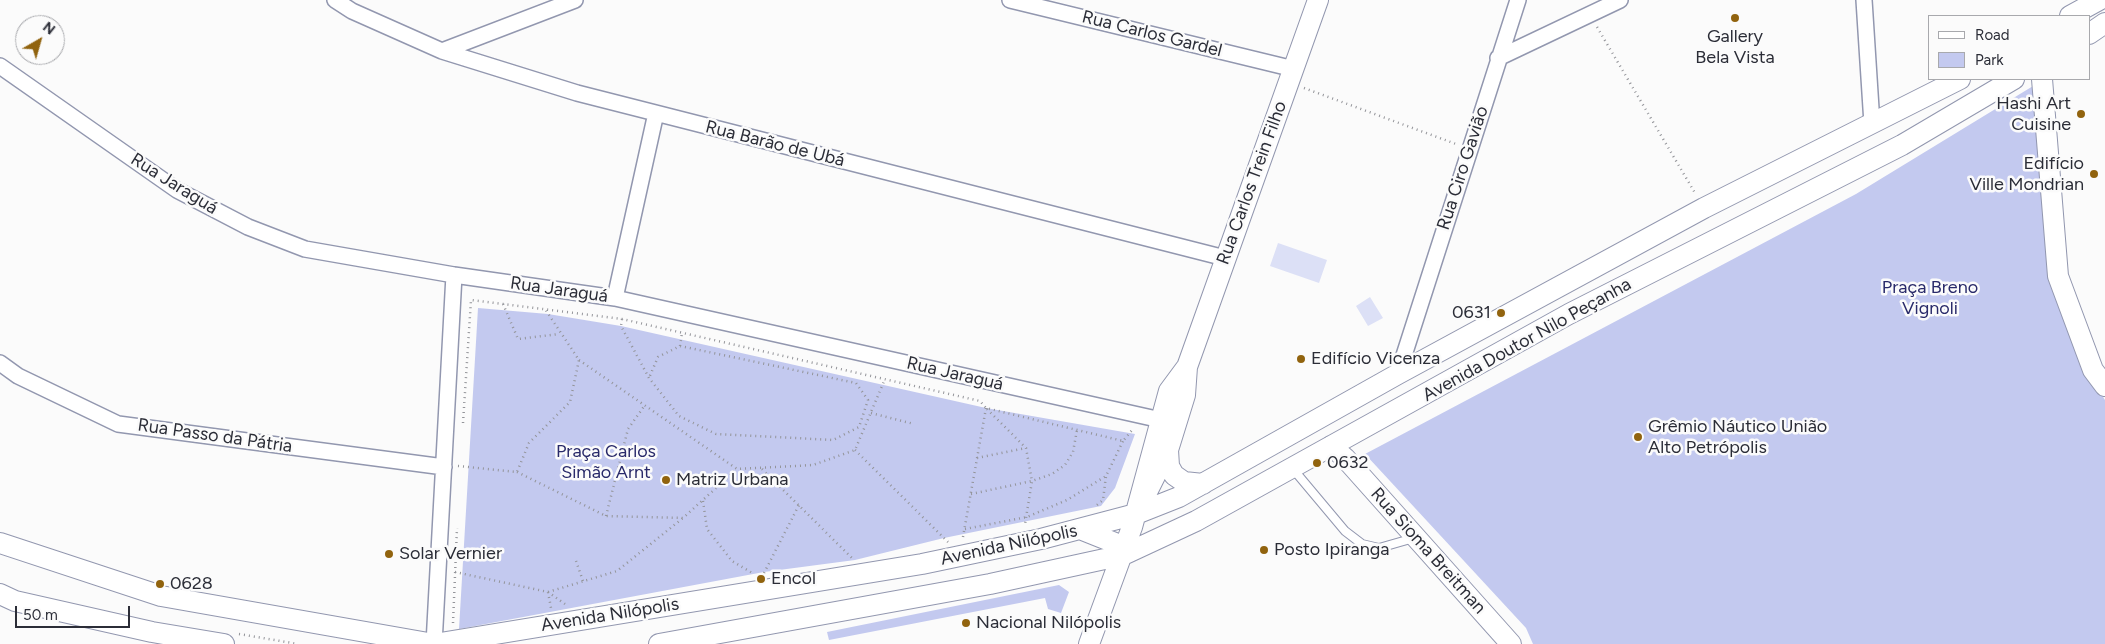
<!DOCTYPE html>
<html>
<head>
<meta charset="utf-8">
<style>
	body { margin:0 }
	#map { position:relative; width:2105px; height:644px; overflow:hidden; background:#fbfbfb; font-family:Figtree,sans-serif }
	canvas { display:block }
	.legend { position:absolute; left:1928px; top:15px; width:162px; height:65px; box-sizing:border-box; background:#fbfbfb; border:1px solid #a8a9ad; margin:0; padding:6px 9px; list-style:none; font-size:15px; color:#2b2d37 }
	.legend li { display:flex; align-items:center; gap:10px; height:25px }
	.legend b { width:25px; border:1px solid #a8a9ad }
	.north { position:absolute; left:15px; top:15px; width:50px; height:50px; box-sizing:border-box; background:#fbfbfb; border:1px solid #a8a9ad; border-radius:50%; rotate:38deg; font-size:14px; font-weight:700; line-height:20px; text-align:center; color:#2b2d37 }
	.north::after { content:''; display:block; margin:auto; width:18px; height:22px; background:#91630e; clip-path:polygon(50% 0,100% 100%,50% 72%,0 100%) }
	.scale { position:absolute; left:15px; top:606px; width:115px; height:22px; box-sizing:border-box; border:2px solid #2b2d37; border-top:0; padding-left:6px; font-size:15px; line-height:18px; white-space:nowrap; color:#2b2d37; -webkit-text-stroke:4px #fbfbfb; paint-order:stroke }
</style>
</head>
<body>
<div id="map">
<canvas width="2105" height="644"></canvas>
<ul class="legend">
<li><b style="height:6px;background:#fff"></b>Road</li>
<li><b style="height:14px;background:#c3c9ef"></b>Park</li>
</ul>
<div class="north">N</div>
<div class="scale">50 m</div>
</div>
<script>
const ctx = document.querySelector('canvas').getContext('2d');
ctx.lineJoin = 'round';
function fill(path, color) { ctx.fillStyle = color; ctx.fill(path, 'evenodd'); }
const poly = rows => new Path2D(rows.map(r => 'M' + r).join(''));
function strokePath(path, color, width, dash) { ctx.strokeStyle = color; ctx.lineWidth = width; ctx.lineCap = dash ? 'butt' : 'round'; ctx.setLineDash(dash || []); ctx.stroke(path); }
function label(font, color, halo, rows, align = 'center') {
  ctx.font = font + ' Figtree,sans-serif'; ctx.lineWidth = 5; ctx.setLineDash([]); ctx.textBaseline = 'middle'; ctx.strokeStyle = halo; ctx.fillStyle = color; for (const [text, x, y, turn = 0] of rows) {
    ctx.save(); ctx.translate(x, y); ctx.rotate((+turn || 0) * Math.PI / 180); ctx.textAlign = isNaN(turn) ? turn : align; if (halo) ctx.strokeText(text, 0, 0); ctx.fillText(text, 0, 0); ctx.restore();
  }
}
fill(poly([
	[2038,83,2055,292,2096,386,2105,400,2105,644,1533,644,1526,628,1365,454,1856,194],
	[478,308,548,314,621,326,986,408,1135,434,1115,488,1101,506,944,538,855,560,764,572,459,629],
	[1059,585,1069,592,1061,613,1048,609,1045,598,829,640,827,632]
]), '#c3c9ef');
fill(poly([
	[1278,243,1327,260,1319,283,1270,266],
	[1370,297,1383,318,1368,326,1356,306]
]), '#dce0f6');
const lane = poly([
	[1293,469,1345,531,1362,544,1379,548,1414,538]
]);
const street = poly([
	[335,0,352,11,442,51,577,93,1225,258],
	[1010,0,1294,69],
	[1864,0,1872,124],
	[442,51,575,0],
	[1498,58,1620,0],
	[0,66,177,190,248,227,305,249,454,275,615,298,1161,420],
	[615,298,656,113],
	[0,363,18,376,118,424,444,467],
	[1398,374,1518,0],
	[434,644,454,275]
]);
const secondary = poly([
	[2070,16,2099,0],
	[2089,34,2105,23],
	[2042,79,2058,276,2093,370,2105,386],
	[1331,446,1345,458,1511,644],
	[1168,450,1169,466,1174,475,1184,482,1203,484],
	[1136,514,1168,450,1185,395,1187,367,1318,0],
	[1080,529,1115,543,1123,555],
	[0,543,161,596,434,644,922,564,1041,539,1136,514,1179,497,1398,374,1704,208,1960,79],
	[0,594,15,601,152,632,224,644],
	[659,644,990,584,1123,555,1196,521,1569,314,1902,145,2014,79],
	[1089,644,1132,527,1169,391,1186,368]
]);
strokePath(lane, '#9297af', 10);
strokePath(street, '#9297af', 18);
strokePath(secondary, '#9297af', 22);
strokePath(poly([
	[1597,27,1695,193],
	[1304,88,1456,144],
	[503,304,518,339,559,334],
	[622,319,621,326,649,378,679,416,716,434,833,440,859,427,868,400,856,383,680,346,658,357,649,378],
	[680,346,682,333],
	[579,360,737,469,813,465,855,450,885,379],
	[987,409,1026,448,1032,481,1025,524],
	[871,413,914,424],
	[463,423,471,300,622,319,980,401,986,408,1123,441,1133,429],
	[855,450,948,542],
	[977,458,1026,448],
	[458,466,517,472,529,443,570,402,579,360,545,309],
	[762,469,852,558],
	[517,472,606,516,683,518,737,469],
	[971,494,1032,481,1052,474,1065,465,1073,452,1077,430],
	[703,501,707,529,732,561,754,574],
	[1097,505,1103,500,1106,476],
	[606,516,628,429,645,405],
	[965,529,1027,517,1067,500,1106,476,1123,441],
	[963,537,986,408],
	[576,561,583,581],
	[455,572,548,592,565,604],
	[764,573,799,505],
	[548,592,617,571,683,518],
	[548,592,551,608],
	[453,623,457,528],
	[239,634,298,644]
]), '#939499', 2.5, [1, 4]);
strokePath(lane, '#fff', 8);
strokePath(street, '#fff', 15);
strokePath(secondary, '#fff', 20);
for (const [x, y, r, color] of [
	[1735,18,5,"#91630e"],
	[2081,114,5,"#91630e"],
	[2094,174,5,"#91630e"],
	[1501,313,5,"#91630e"],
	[1301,359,5,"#91630e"],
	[1638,437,5,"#91630e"],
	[1317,463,5,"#91630e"],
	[666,480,5,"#91630e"],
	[1264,550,5,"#91630e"],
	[389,554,5,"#91630e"],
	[761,579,5,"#91630e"],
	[160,584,5,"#91630e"],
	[966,623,5,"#91630e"]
]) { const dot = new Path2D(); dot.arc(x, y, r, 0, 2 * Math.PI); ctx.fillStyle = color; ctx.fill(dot); strokePath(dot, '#fbfbfb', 2); }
label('18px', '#2b2d37', '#fbfbfb', [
	["Rua Carlos Gardel",1152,34,14],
	["Rua Barão de Ubá",775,144,14],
	["Rua Ciro Gavião",1463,168,-72],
	["Rua Carlos Trein Filho",1252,183,-70],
	["Rua Jaraguá",174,184,32],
	["Rua Jaraguá",559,290,8],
	["Avenida Doutor Nilo Peçanha",1527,340,-29],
	["Rua Jaraguá",955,374,13],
	["Rua Passo da Pátria",215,436,8],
	["Avenida Nilópolis",1009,545,-12],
	["Rua Sioma Breitman",1428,551,48],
	["Avenida Nilópolis",610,615,-9]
]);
label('18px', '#2b2d37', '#fbfbfb', [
	["Gallery",1735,37,"center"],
	["Bela Vista",1735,58,"center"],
	["Hashi Art",2071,104,"right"],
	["Cuisine",2071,125,"right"],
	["Edifício",2084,164,"right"],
	["Ville Mondrian",2084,185,"right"],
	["0631",1491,313,"right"],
	["Edifício Vicenza",1311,359],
	["Grêmio Náutico União",1648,427],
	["Alto Petrópolis",1648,448],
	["0632",1327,463],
	["Matriz Urbana",676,480],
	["Posto Ipiranga",1274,550],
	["Solar Vernier",399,554],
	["Encol",771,579],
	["0628",170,584],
	["Nacional Nilópolis",976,623]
], 'left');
label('18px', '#292a6a', '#fbfbfb', [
	["Praça Breno",1930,288],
	["Vignoli",1930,309],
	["Praça Carlos",606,452],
	["Simão Arnt",606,473]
]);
</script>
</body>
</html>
